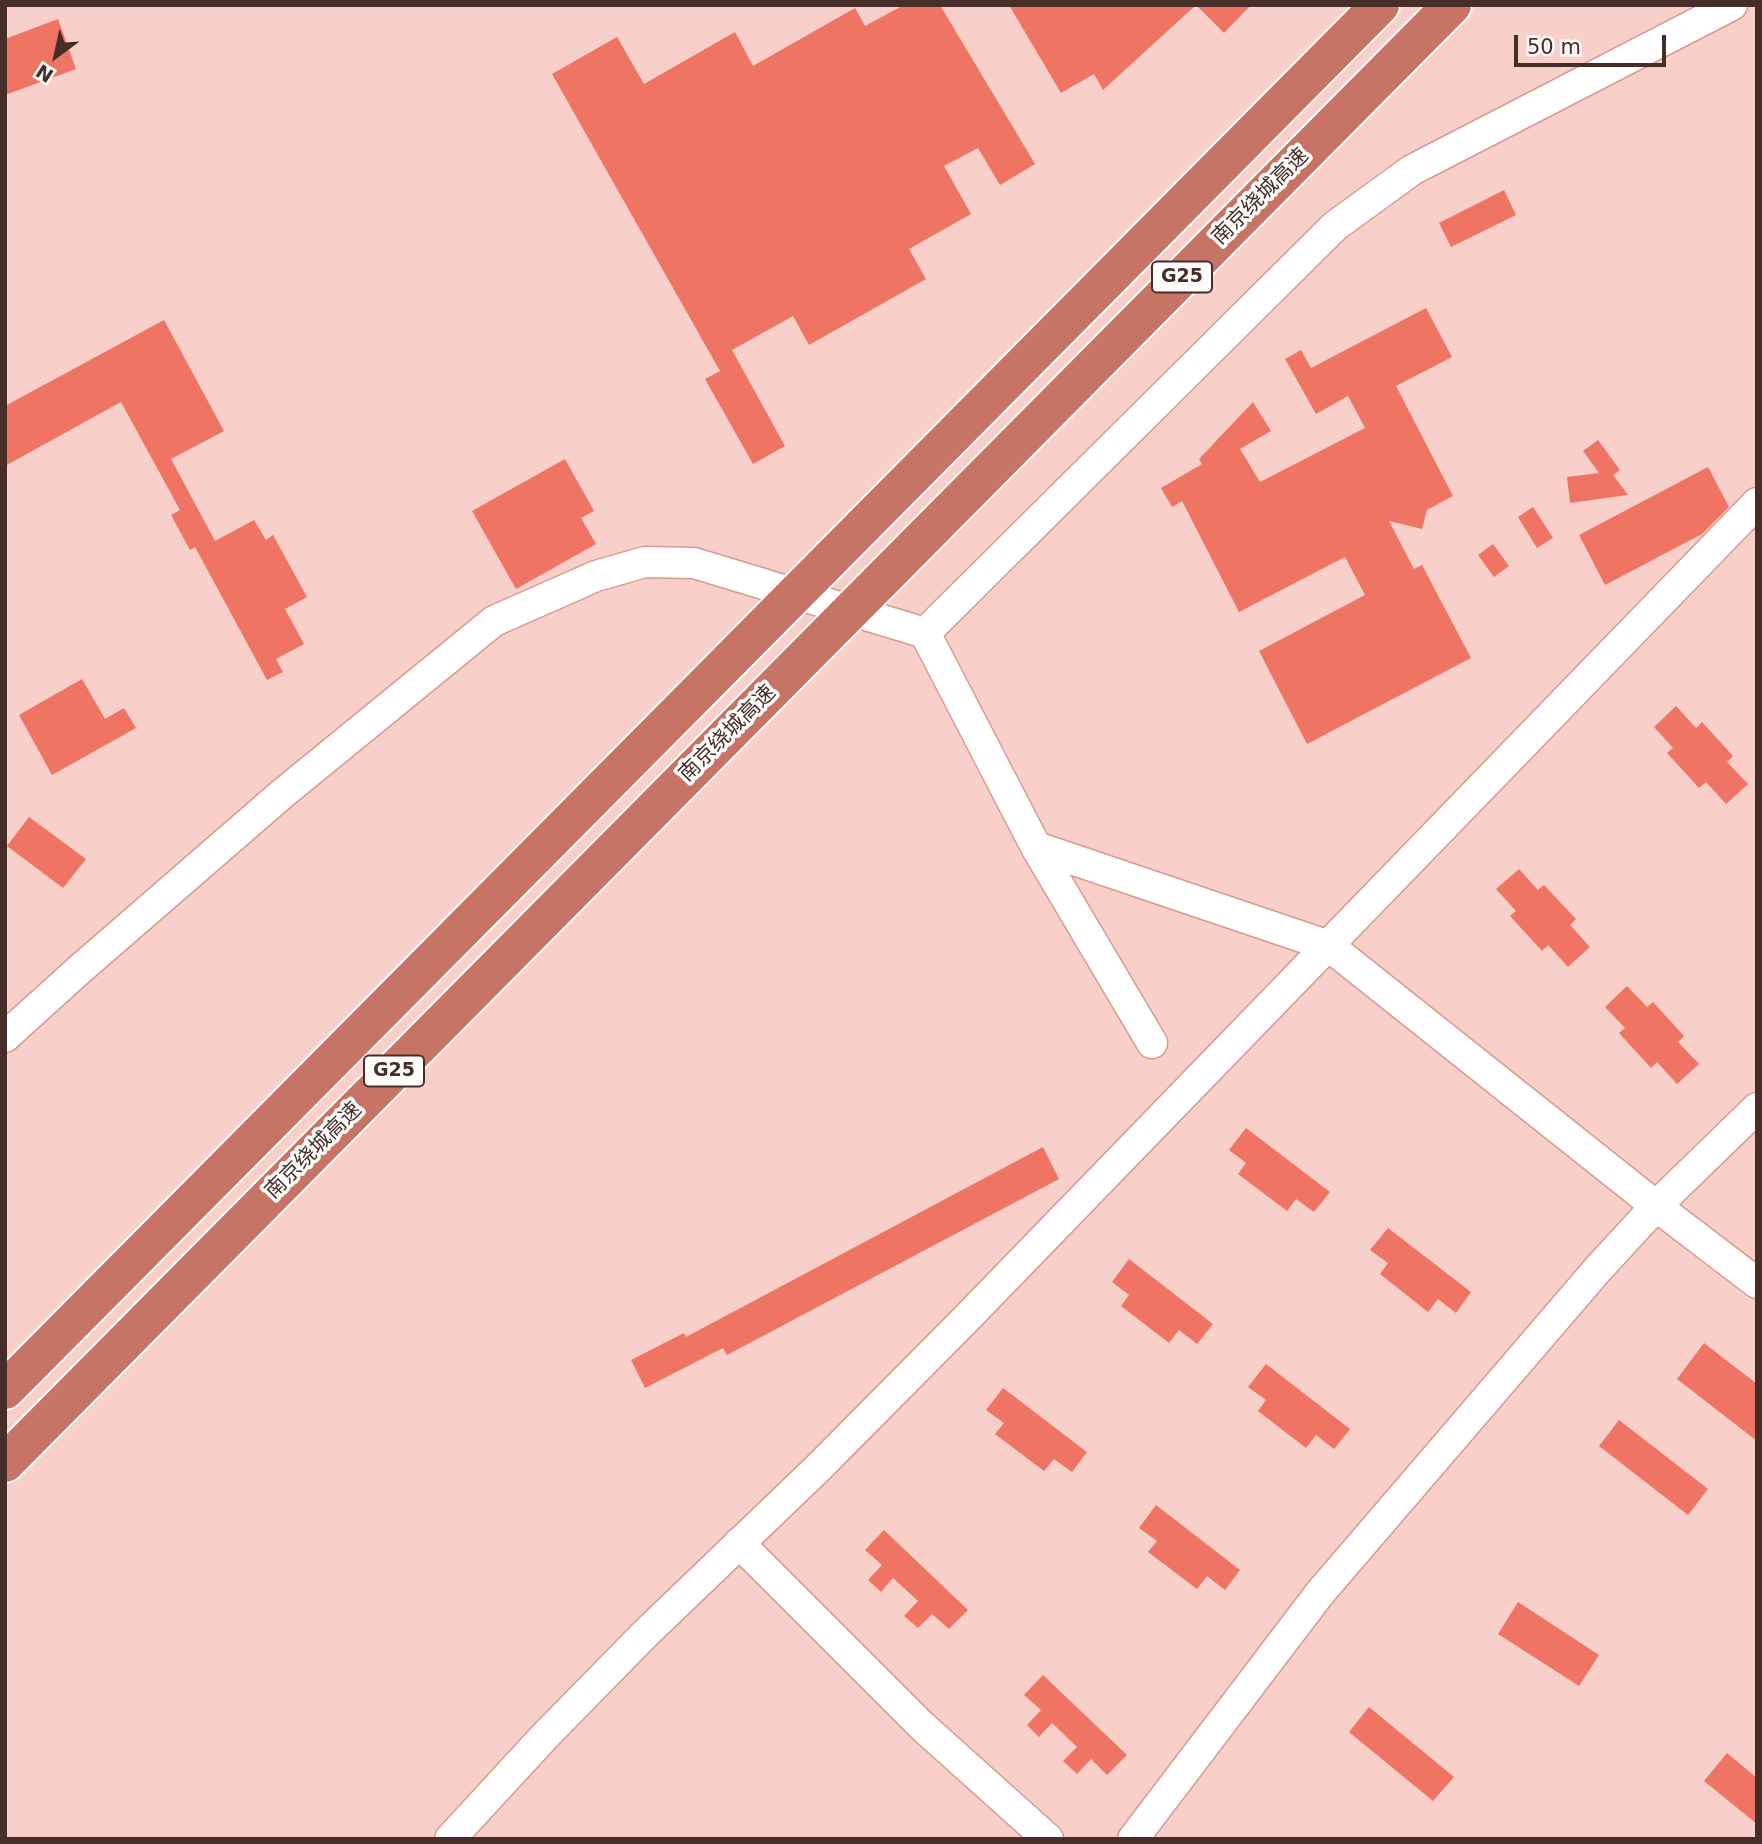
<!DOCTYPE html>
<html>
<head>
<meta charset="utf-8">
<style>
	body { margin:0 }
	#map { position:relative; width:1762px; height:1844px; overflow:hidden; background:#f8d0c9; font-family:"DejaVu Sans",sans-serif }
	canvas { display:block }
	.frame { position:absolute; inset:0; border:7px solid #462d28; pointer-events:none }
	.north { position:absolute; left:21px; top:21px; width:70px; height:70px; -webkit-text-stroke:5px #fcfcfc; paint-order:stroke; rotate:213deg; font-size:19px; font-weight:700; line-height:28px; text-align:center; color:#462d28 }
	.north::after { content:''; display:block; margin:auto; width:24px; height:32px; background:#462d28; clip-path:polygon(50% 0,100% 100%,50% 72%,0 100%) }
	.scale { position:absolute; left:1514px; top:35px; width:152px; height:32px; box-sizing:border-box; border:4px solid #462d28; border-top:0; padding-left:9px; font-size:21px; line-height:24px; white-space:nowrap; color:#462d28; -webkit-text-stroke:5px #fcfcfc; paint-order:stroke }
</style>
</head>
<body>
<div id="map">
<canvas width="1762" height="1844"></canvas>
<div class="frame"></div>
<div class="north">N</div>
<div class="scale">50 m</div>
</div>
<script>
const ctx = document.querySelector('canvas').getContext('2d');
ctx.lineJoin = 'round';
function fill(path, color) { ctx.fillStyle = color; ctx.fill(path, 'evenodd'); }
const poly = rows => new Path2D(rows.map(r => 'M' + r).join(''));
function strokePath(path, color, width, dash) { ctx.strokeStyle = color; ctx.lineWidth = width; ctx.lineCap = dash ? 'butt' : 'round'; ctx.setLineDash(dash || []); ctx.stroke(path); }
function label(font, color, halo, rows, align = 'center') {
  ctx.font = font + ' "DejaVu Sans","Noto Sans SC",sans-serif'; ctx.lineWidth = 7; ctx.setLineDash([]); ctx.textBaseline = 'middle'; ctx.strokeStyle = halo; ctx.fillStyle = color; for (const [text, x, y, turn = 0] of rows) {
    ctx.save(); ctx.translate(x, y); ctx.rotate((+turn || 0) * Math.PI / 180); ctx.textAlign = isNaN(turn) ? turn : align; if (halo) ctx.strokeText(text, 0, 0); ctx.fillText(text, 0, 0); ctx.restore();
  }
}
fill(poly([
	[904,5,940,5,1035,164,1000,185,978,148,944,166,971,214,909,249,926,279,809,345,793,316,732,350,785,446,753,464,705,379,720,371,552,74,617,37,644,84,735,32,753,66,855,8,865,26],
	[1009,5,1251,5,1224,33,1196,5,1103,90,1094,74,1061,93],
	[58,19,76,69,5,95,5,39],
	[1504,190,1516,215,1451,247,1439,223],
	[1426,308,1452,357,1396,386,1453,496,1427,510,1422,529,1389,521,1414,569,1422,565,1471,658,1307,744,1259,651,1365,595,1345,557,1239,612,1182,501,1172,507,1161,488,1202,464,1199,459,1253,402,1271,431,1240,449,1260,482,1365,428,1348,396,1316,414,1285,359,1301,350,1311,368],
	[164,320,224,431,171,459,215,541,254,520,266,540,273,535,307,597,285,609,304,644,276,659,283,672,267,680,195,547,190,550,171,515,180,510,121,402,5,466,5,406],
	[1598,440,1620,470,1613,475,1628,495,1570,503,1567,477,1599,473,1583,451],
	[565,459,594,511,581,518,596,544,516,589,472,511],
	[1708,467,1729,507,1702,534,1605,585,1579,535],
	[1533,507,1553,538,1537,548,1518,517],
	[1493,544,1509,566,1494,577,1478,555],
	[82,679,105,719,124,708,136,728,52,775,19,715],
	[1676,706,1696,728,1702,722,1733,756,1727,762,1748,784,1726,804,1706,782,1699,788,1667,753,1673,748,1654,727],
	[29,817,86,859,63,888,7,846],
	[1519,869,1538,890,1544,885,1576,919,1570,925,1590,947,1568,967,1548,945,1542,951,1510,916,1516,911,1496,889],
	[1627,986,1647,1007,1653,1002,1684,1036,1678,1042,1699,1064,1677,1084,1657,1062,1651,1068,1619,1033,1625,1028,1605,1007],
	[1246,1128,1330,1192,1314,1212,1296,1199,1287,1211,1238,1174,1246,1163,1229,1150],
	[1043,1147,1059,1179,727,1355,723,1348,645,1388,631,1360,684,1333,686,1337],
	[1388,1228,1471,1292,1456,1313,1438,1299,1428,1312,1380,1274,1388,1263,1370,1250],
	[1129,1259,1213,1324,1197,1344,1179,1330,1169,1343,1121,1306,1129,1295,1112,1282],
	[1704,1343,1757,1384,1757,1441,1677,1379],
	[1266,1364,1350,1429,1334,1449,1316,1435,1306,1448,1258,1411,1266,1400,1248,1387],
	[1003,1388,1087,1452,1072,1472,1054,1459,1044,1471,995,1434,1004,1423,986,1410],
	[1619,1420,1708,1489,1688,1515,1599,1446],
	[1156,1505,1240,1570,1225,1590,1207,1576,1197,1589,1148,1552,1157,1541,1139,1528],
	[884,1530,968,1610,949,1629,932,1614,918,1628,904,1616,918,1601,893,1578,881,1592,868,1580,882,1565,865,1550],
	[1518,1602,1599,1655,1579,1686,1498,1634],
	[1043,1675,1127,1755,1107,1775,1091,1759,1077,1774,1063,1761,1077,1747,1052,1723,1039,1737,1027,1725,1041,1710,1024,1695],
	[1369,1707,1454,1777,1433,1801,1349,1732],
	[1727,1753,1757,1778,1757,1824,1704,1781]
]), '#ef7463');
const minor = poly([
	[1036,847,1329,946,1656,1206,1757,1283],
	[5,1037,79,970,282,794,494,621,596,576,645,562,694,563,925,633],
	[1152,1043,1036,847,925,633,1335,226,1412,170,1732,5],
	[739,1543,922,1726,1048,1839],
	[450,1839,544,1737,644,1635,817,1469,964,1321,1757,503],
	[1133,1839,1320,1593,1598,1269,1656,1206,1757,1108]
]);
const highway = poly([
	[862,527,1380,5],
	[912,549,1452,5],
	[5,1390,731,659],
	[5,1463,783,679]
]);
strokePath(minor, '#d89a8f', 33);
strokePath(highway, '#fff', 42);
strokePath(minor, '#fff', 30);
strokePath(highway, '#c77366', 38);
const highwayBridge = poly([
	[731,659,862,527],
	[783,679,912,549]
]);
strokePath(highwayBridge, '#fff', 42, []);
strokePath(highwayBridge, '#c77366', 38);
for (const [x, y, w] of [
	[1182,277,60],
	[394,1071,60]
]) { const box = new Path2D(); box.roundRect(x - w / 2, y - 15.5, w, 31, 5); ctx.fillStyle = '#fcfcfc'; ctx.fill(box); strokePath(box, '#462d28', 2); }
label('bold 19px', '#462d28', null, [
	["G25",1182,277],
	["G25",394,1071]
]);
label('21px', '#462d28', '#fcfcfc', [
	["南京绕城高速",1261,197,-45],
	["南京绕城高速",728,734,-45],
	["南京绕城高速",314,1151,-45]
]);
</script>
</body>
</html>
